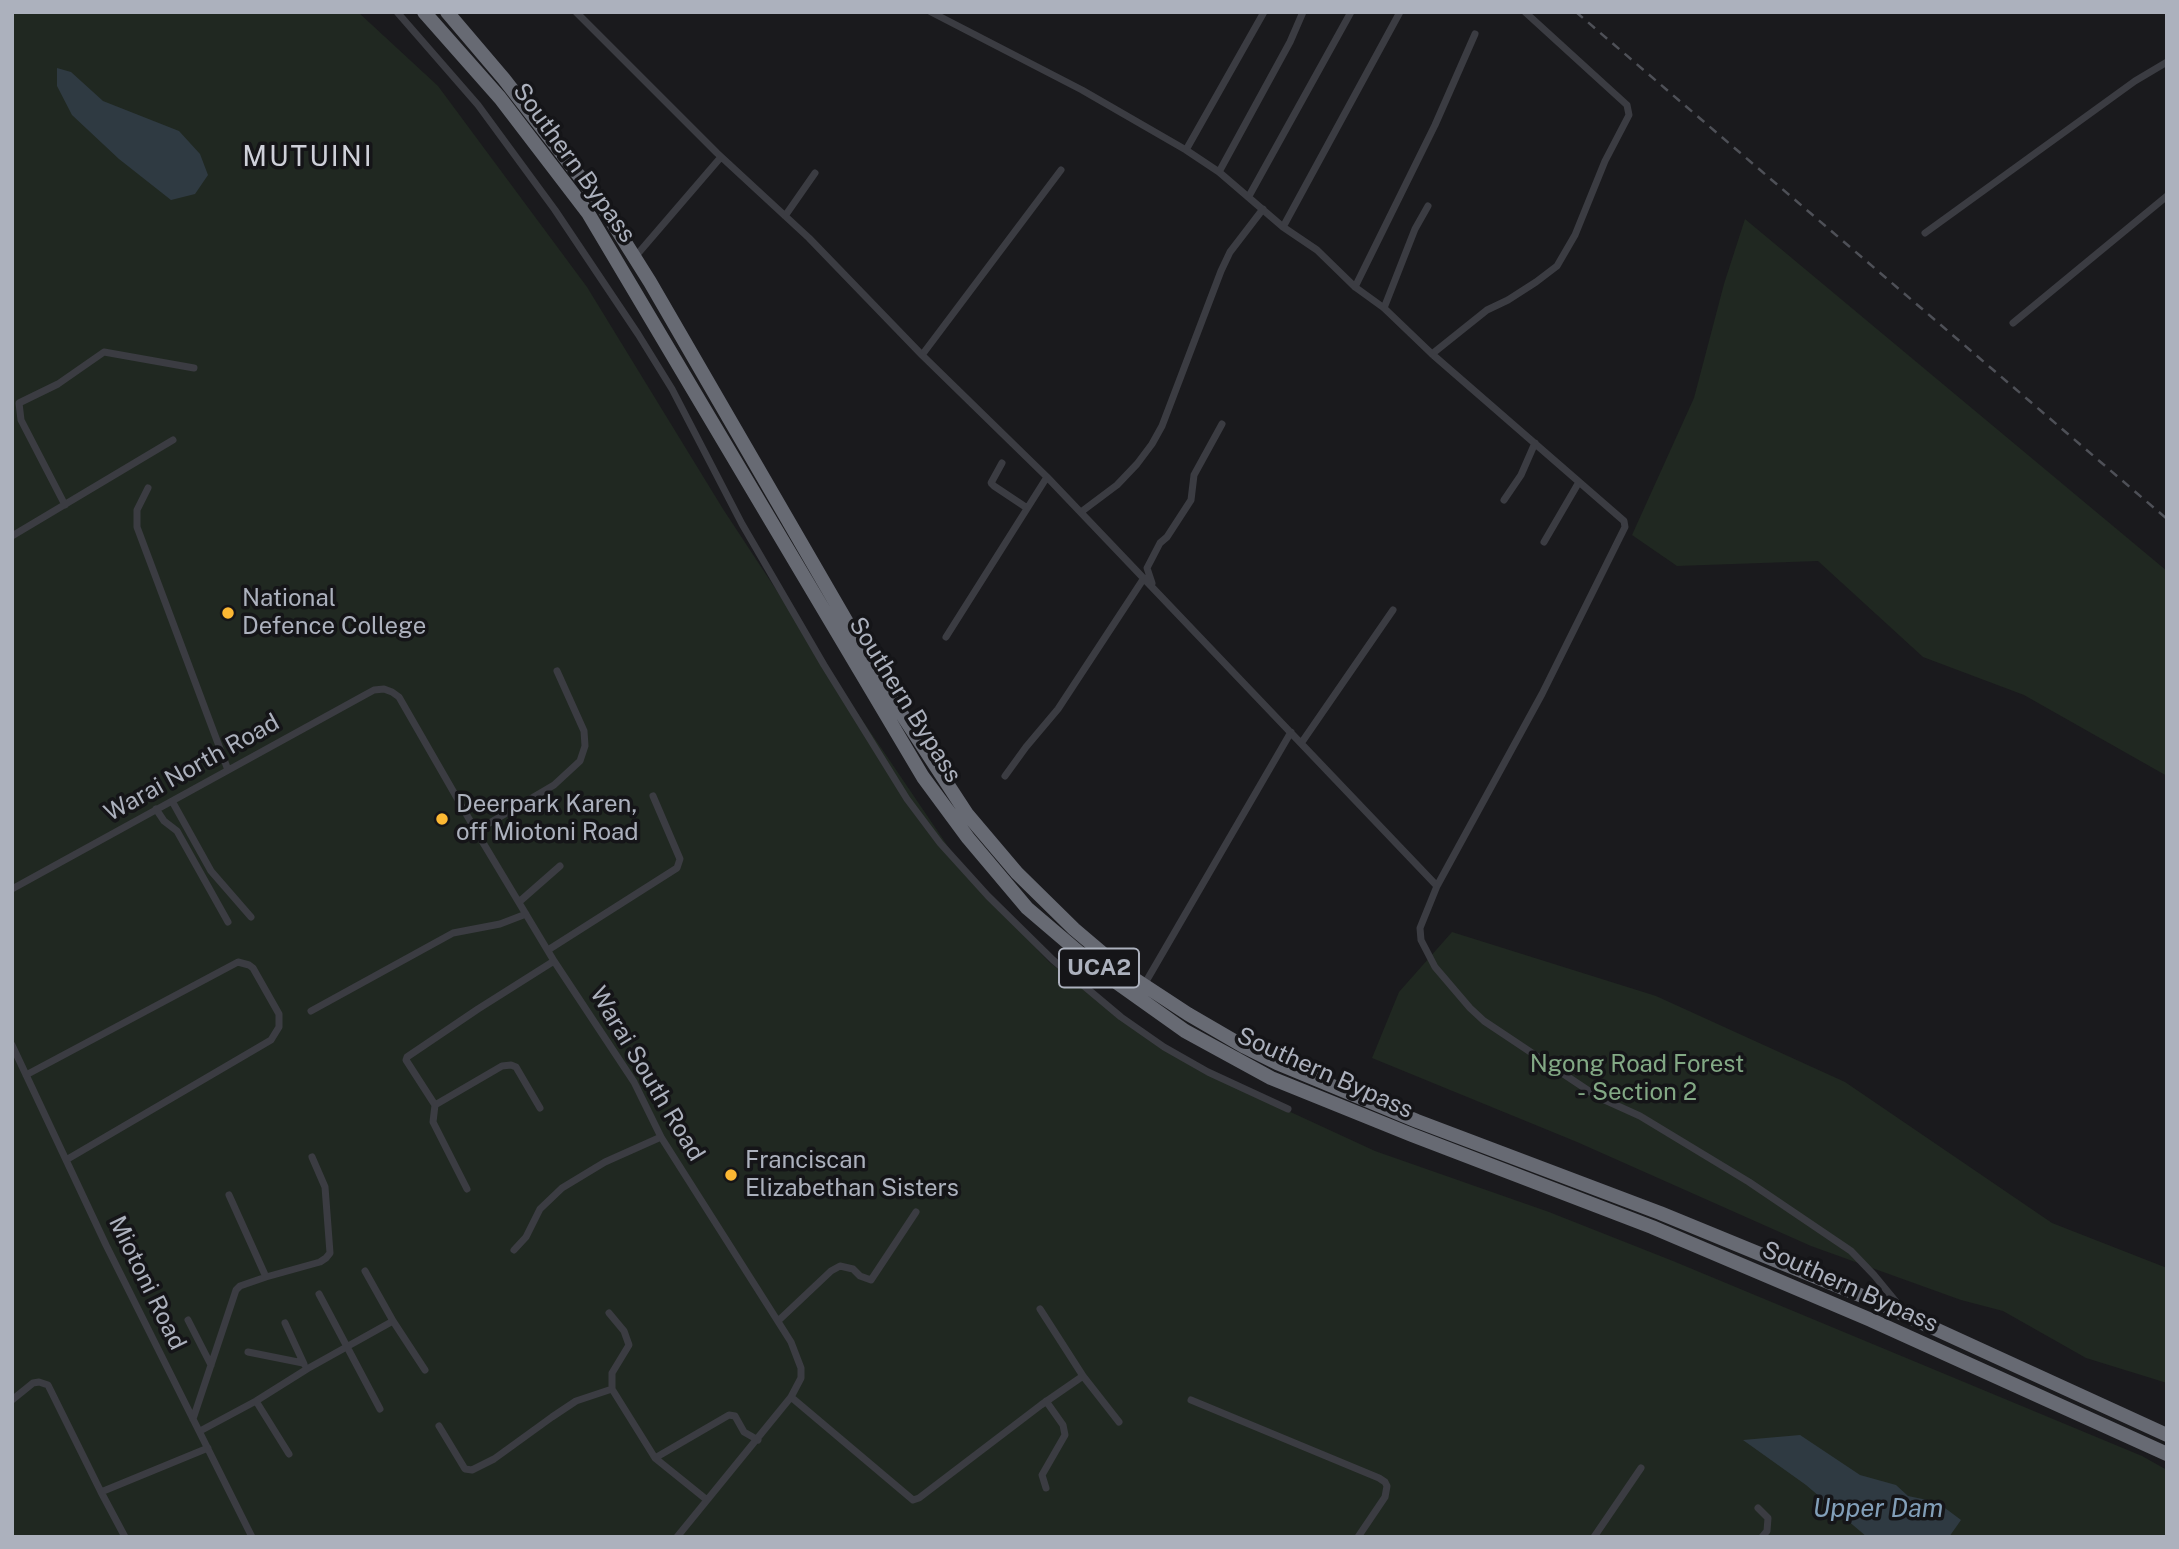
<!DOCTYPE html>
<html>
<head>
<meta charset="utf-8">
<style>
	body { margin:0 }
	#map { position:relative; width:2179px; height:1549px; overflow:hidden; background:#1a1a1d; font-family:"Public Sans",sans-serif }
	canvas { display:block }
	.frame { position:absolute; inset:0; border:14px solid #acb1bd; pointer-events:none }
</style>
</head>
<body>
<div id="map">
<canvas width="2179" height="1549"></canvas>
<div class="frame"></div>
</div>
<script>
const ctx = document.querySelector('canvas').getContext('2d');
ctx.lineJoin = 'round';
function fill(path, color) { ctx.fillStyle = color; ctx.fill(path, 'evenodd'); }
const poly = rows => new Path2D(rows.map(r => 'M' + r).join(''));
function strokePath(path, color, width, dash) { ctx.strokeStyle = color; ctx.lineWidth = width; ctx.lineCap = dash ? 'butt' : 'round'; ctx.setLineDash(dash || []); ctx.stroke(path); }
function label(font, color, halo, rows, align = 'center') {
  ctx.font = font + ' "Public Sans",sans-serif'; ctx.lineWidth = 7; ctx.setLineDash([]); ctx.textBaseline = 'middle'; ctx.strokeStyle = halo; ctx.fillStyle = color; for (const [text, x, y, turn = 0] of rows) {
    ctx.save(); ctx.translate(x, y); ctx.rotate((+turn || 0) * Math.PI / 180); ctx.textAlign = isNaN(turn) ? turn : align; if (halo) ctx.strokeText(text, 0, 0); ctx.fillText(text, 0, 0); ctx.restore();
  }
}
fill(poly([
	[12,12,358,12,438,86,587,287,723,509,848,699,966,873,1049,962,1147,1037,1284,1109,1375,1151,1549,1212,1673,1261,2142,1456,2167,1470,2167,1537,12,1537],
	[1745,219,2167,571,2167,776,2024,695,1923,657,1818,561,1677,566,1632,535,1694,398,1724,284],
	[1452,932,1656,996,1845,1082,2052,1223,2167,1268,2167,1383,2086,1358,2003,1311,1961,1300,1811,1246,1577,1142,1372,1058,1399,992]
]), '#202821');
fill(poly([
	[57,68,71,72,103,101,179,131,200,154,208,175,195,194,171,200,119,159,72,115,57,86],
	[1800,1435,1860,1475,1896,1485,1908,1496,1937,1502,1961,1520,1949,1537,1867,1537,1806,1485,1743,1440]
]), '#2f3a42');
strokePath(poly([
	[397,12,478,105,555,210,638,334,672,389,742,524,824,665,907,799,940,843,988,896,1053,960,1121,1017,1164,1047,1208,1072,1288,1109],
	[576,12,717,153,809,238,922,355,1047,477,1437,886],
	[931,12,1082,90,1186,150,1219,172,1283,227,1317,250,1355,287,1384,308,1432,354,1624,521,1625,527,1542,694,1437,886,1420,928,1421,940,1435,967,1470,1008,1484,1021,1598,1097,1640,1116,1749,1182,1851,1251,1874,1275,1902,1309],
	[1186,150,1264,12],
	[1219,172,1290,42,1303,12],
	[1249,196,1351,12],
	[785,216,815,173],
	[1283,227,1400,12],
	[1925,233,2135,81,2167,62],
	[635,257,721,157],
	[1355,287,1435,125,1475,34],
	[1384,308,1415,229,1428,206],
	[2013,323,2167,196],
	[1432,354,1487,310,1508,300,1536,282,1557,266,1575,235,1605,161,1629,115,1627,105,1525,12],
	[922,355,1061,170],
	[1002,463,991,483,994,486,1027,508],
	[148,488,137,510,137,527,228,770],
	[1504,500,1521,475,1535,443],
	[65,505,21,420,19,403,58,384,104,352,194,368],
	[1081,512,1117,485,1137,464,1152,444,1162,426,1221,271,1230,252,1263,209],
	[12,536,173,440],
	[1544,542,1579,482],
	[1152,583,1147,568,1160,543,1167,537,1191,500,1194,475,1222,424],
	[946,637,1047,477],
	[1302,742,1393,610],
	[1005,776,1026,747,1058,709,1144,578],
	[172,801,211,871,251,917],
	[156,809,164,821,177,831,228,922],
	[476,831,554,785,580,761,585,746,584,731,557,671],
	[12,889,363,696,374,690,384,689,392,692,399,697,476,831,554,961,634,1082,661,1137,791,1342,801,1368,801,1378,791,1397,677,1537],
	[519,902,560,866],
	[548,950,677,868,680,859,653,796],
	[1144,985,1291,732],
	[311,1011,453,933,500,924,526,914],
	[12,1045,106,1245,252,1537],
	[26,1075,238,962,249,965,253,968,279,1014,279,1027,271,1040,66,1160],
	[435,1105,502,1066,511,1065,516,1067,540,1108],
	[467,1189,433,1122,435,1105,406,1060,407,1057,478,1009,554,961],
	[514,1250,526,1237,540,1209,562,1188,605,1162,661,1137],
	[365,1271,393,1321,425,1370],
	[266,1277,320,1262,326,1258,330,1253,325,1187,312,1157],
	[319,1294,380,1409],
	[1040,1309,1083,1376,1119,1422],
	[609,1313,624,1331,629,1345,612,1373,612,1389,655,1458,707,1500],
	[188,1320,211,1365],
	[778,1321,831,1271,840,1266,853,1269,860,1276,871,1280,916,1212],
	[285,1323,304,1364],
	[248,1352,303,1363],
	[791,1397,913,1500,919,1498,1041,1405,1083,1376],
	[12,1400,33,1383,39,1382,48,1385,101,1492,208,1448],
	[1191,1400,1379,1478,1385,1482,1387,1486,1385,1497,1358,1537],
	[256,1401,289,1454],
	[193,1419,236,1290,240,1286,266,1277,229,1195],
	[439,1426,465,1469,472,1470,494,1459,552,1417,576,1401,612,1389],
	[200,1431,256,1401,307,1369,393,1321],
	[655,1458,729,1415,735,1416,744,1432,758,1440],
	[1046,1488,1042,1475,1065,1435,1063,1425,1046,1401],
	[101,1492,125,1537],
	[1758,1508,1768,1518,1767,1531,1762,1537],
	[1594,1537,1641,1468]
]), '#3b3c42', 7);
strokePath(poly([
	[424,12,500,98,588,213,923,777,968,838,1027,908,1102,972,1185,1031,1271,1078,1412,1135,1652,1227,1871,1320,2167,1454],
	[447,12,504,79,601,204,650,282,888,693,967,814,1017,873,1074,929,1127,974,1188,1014,1243,1046,1277,1063,1417,1121,1660,1213,1872,1300,2167,1435]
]), '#676a73', 14);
strokePath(poly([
	[1576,12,2167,519]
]), '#4e5057', 2.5, [9, 7]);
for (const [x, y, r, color] of [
	[228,613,7,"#fcb833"],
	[442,819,7,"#fcb833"],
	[731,1175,7,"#fcb833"]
]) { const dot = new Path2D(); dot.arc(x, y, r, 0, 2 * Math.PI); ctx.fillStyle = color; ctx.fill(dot); strokePath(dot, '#151518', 2.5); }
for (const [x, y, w] of [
	[1099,968,80]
]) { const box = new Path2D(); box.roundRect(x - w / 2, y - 19.5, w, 39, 5); ctx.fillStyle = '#151518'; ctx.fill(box); strokePath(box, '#acb1bd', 2); }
label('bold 23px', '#acb1bd', null, [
	["UCA2",1099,968]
]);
label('24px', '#acb1bd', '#151518', [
	["Southern Bypass",574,163,54],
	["Southern Bypass",905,700,58],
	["Warai North Road",192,768,-29],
	["Southern Bypass",1325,1073,24],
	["Warai South Road",647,1074,59],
	["Miotoni Road",147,1283,64],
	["Southern Bypass",1850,1287,24]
]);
label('24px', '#acb1bd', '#151518', [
	["National",242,599],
	["Defence College",242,627],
	["Deerpark Karen,",456,805],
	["off Miotoni Road",456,833],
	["Franciscan",745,1161],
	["Elizabethan Sisters",745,1189]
], 'left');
label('24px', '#83a985', '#151518', [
	["Ngong Road Forest",1637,1065],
	["- Section 2",1637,1093]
]);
label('italic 26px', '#829fb9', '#151518', [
	["Upper Dam",1878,1509]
]);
ctx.letterSpacing = '2px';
label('28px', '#ced0d9', '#151518', [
	["MUTUINI",308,157]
]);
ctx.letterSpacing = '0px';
</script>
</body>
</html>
